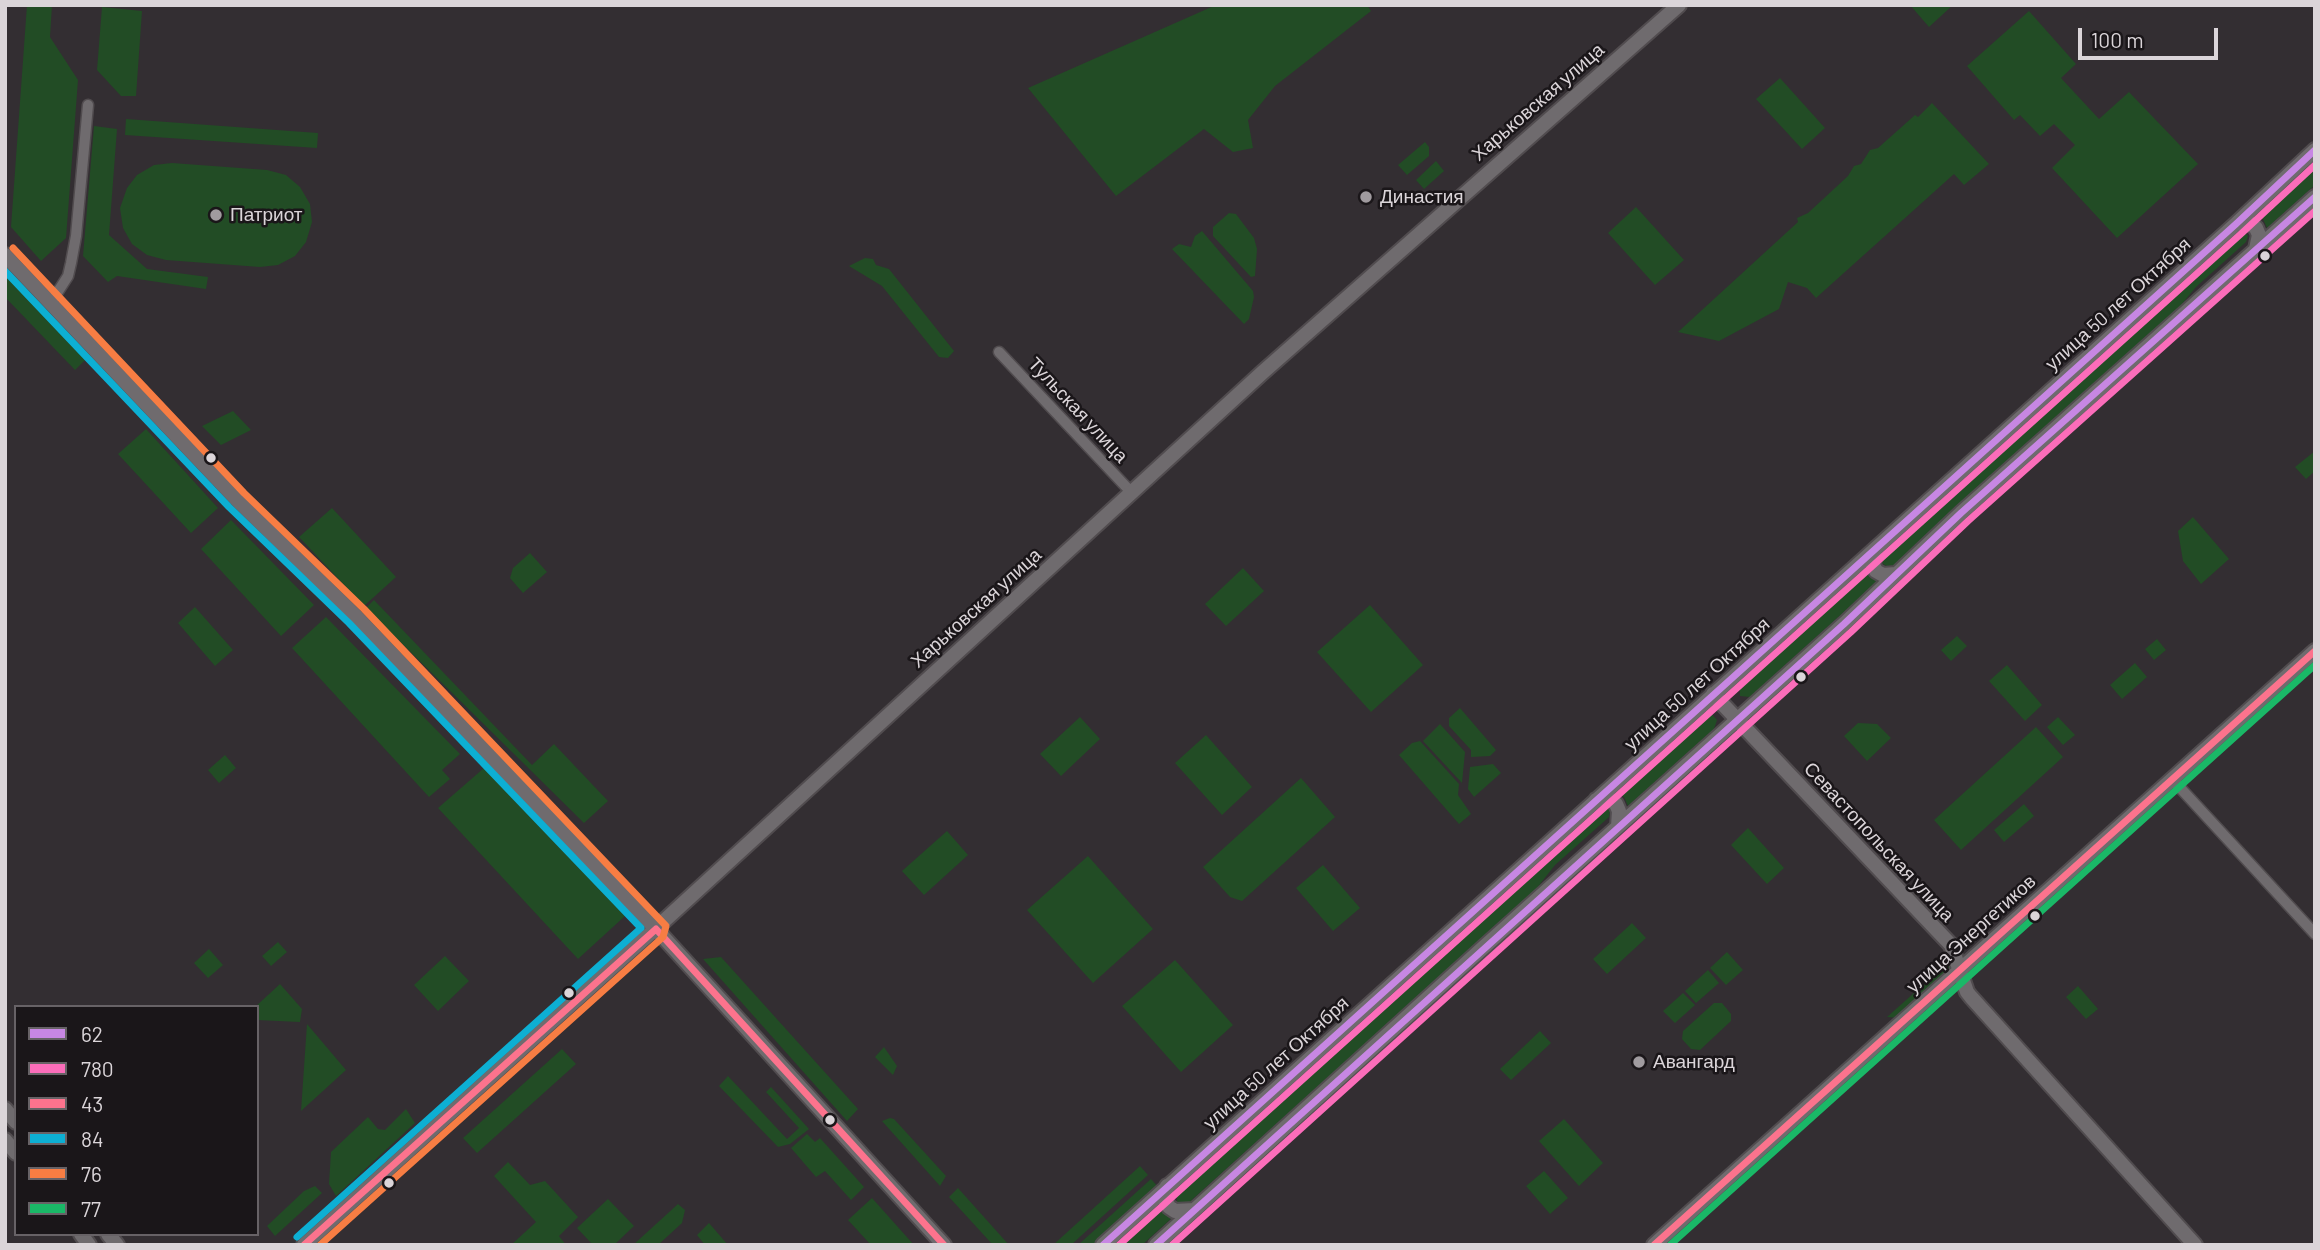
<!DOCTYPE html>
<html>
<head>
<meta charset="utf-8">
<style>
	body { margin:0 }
	#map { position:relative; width:2320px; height:1250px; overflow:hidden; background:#332e32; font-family:Barlow,sans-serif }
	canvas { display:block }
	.frame { position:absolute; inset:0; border:7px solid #dbd5d9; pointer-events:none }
	.legend { position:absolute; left:14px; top:1005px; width:245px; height:231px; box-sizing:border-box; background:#1a1619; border:2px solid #676266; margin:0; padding:9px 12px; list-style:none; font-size:21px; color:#dbd5d9 }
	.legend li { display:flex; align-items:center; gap:14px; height:35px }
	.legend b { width:35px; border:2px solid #676266 }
	.scale { position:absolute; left:2078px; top:28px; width:140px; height:32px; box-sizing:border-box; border:4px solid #dbd5d9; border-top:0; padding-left:9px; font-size:21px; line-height:24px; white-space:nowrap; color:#dbd5d9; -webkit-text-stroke:5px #1a1619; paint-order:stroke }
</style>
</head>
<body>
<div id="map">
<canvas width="2320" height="1250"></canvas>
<div class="frame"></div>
<ul class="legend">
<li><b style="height:9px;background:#c787e3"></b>62</li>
<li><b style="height:9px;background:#fb6dba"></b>780</li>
<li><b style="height:9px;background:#fc738d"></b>43</li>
<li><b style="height:9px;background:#0dafd3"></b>84</li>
<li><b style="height:9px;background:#f77d43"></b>76</li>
<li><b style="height:9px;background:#1ab867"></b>77</li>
</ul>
<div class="scale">100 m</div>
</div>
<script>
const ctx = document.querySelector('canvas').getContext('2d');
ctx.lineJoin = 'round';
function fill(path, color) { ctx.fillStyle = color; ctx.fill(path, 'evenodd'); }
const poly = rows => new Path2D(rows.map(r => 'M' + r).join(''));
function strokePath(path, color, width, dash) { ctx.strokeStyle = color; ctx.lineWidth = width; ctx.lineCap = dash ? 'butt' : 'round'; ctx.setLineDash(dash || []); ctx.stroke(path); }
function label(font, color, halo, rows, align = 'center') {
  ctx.font = font + ' Barlow,sans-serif'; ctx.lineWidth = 5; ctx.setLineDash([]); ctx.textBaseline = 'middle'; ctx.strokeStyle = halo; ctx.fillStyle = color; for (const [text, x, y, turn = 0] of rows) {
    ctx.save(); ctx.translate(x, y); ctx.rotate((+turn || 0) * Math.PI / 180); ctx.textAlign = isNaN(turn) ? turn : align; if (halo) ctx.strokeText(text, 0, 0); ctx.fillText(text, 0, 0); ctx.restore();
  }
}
fill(poly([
	[27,5,52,5,50,37,78,80,66,238,41,261,11,227],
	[1216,5,1367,5,1371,11,1275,86,1248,120,1253,148,1233,152,1204,129,1116,196,1028,88],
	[1910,5,1953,5,1929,27],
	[102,7,142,11,136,96,121,96,97,70],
	[2029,11,2076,64,2061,78,2099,119,2129,92,2198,164,2117,238,2052,168,2075,145,2054,124,2040,136,2020,115,2014,120,1967,66],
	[1780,78,1825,128,1802,149,1756,99],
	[1932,103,1989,164,1964,185,1954,174,1816,298,1807,288,1788,282,1779,309,1719,341,1678,332,1798,222,1797,218,1808,213,1848,176,1854,166,1861,164,1870,150,1878,148,1915,115,1918,117],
	[126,119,318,133,317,148,125,135],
	[94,126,117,129,109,235,147,269,208,277,206,289,117,276,108,282,83,256],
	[1425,142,1429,147,1429,156,1407,175,1398,165],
	[2315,160,2315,185,2267,228,2263,219,2255,214],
	[1436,161,1444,171,1424,189,1416,180],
	[172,163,267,170,286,175,300,187,310,204,312,222,306,242,295,256,278,265,260,267,166,260,147,255,132,244,123,228,120,208,127,188,137,175,154,165],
	[1636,207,1684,260,1655,285,1608,233],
	[1229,213,1236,214,1254,238,1257,249,1255,276,1251,277,1213,236,1213,227],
	[1202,231,1253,291,1254,297,1249,319,1244,324,1172,249,1179,244,1191,247,1195,236],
	[2244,231,2248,236,2246,242,2196,287,2172,316,1895,565,1887,566,1883,564,1881,560,1883,552,2238,232],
	[865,258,873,259,876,265,889,269,954,351,948,358,939,357,882,286,849,266],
	[5,272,87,358,75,370,5,297],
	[233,411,251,430,221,445,202,426],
	[146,429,218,508,191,533,118,454],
	[2315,451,2315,471,2306,479,2295,467],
	[332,508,396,577,364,606,299,537],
	[2193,517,2229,559,2201,584,2183,561,2178,531],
	[231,520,314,605,281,636,201,549],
	[530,553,547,572,523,593,510,578,513,568],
	[1865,567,1869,577,1878,581,1750,697,1740,696,1740,686,1784,646,1806,620],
	[1243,568,1264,591,1226,626,1205,604],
	[374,600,532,765,554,744,608,801,584,823,366,608],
	[1370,605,1423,665,1371,712,1317,652],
	[195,607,233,650,215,666,178,623],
	[326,617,460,754,442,770,450,779,429,797,292,648],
	[1957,636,1967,646,1951,661,1941,650],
	[2157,639,2166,650,2154,660,2145,649],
	[2135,663,2147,677,2122,699,2110,685],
	[2007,665,2042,705,2025,721,1989,681],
	[1460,708,1496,750,1490,756,1471,757,1471,750,1449,726,1449,718],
	[1705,712,1710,712,1717,720,1714,729,1628,806,1624,797,1615,792],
	[1080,717,1100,739,1061,776,1040,754],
	[2058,717,2075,735,2063,745,2047,727],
	[1858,723,1877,724,1891,738,1867,761,1844,736],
	[1440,724,1465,752,1462,783,1423,741],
	[2036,727,2063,757,1961,850,1934,820],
	[1206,735,1252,787,1222,815,1175,763],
	[1420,741,1459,784,1458,795,1471,814,1459,824,1399,755,1412,743],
	[225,755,236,768,219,783,208,770],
	[1493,764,1501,773,1474,797,1468,789,1470,767],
	[484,768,625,916,578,959,438,808],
	[1301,778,1335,817,1242,901,1230,897,1203,867],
	[2024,804,2034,816,2004,842,1994,830],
	[1606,805,1610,810,1609,817,1555,865,1533,893,1185,1206,1177,1204,1177,1196,1228,1149,1246,1124,1599,806],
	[1748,828,1784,868,1767,884,1731,845],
	[947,831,968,855,924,895,902,871],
	[1088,856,1153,929,1093,983,1027,910],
	[1323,865,1360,908,1333,931,1296,888],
	[1632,923,1646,938,1607,974,1593,959],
	[278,942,287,952,271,966,262,956],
	[209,949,223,965,208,978,194,963],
	[1727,952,1743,970,1726,985,1710,968],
	[445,956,469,981,438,1011,414,985],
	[721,957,858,1109,847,1121,703,959],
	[1175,960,1233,1025,1181,1072,1122,1006],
	[1950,961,1948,972,1899,1018,1887,1017],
	[1708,970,1719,983,1696,1003,1685,991],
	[280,984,302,1009,300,1022,257,1020,257,1007,255,1007],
	[2078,986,2098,1009,2086,1019,2066,997],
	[1683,993,1695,1005,1675,1023,1663,1011],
	[1714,1003,1722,1003,1731,1014,1731,1021,1700,1050,1691,1049,1682,1039,1683,1031],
	[307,1024,346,1070,301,1111],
	[1540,1031,1551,1043,1511,1080,1500,1069],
	[884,1047,897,1066,893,1075,875,1057],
	[562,1049,576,1064,477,1153,463,1138],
	[728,1076,787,1139,799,1128,766,1092,771,1087,809,1129,790,1144,778,1147,719,1086],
	[406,1109,415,1123,336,1196,329,1184,331,1152,368,1117,378,1129,385,1130],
	[890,1118,894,1119,946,1176,940,1186,882,1121],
	[1564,1119,1603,1163,1579,1186,1539,1141],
	[807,1134,815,1142,820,1138,864,1187,851,1200,825,1171,816,1177,791,1148],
	[508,1162,530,1185,545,1181,578,1217,559,1236,566,1245,511,1245,536,1222,494,1176],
	[1140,1166,1148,1175,1071,1245,1053,1245],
	[1544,1171,1568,1198,1550,1214,1526,1186],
	[1151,1179,1159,1188,1096,1245,1078,1245],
	[315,1186,322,1193,275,1236,267,1226,304,1191],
	[958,1188,1009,1245,993,1245,949,1197],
	[872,1198,914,1245,871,1245,848,1220],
	[608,1199,634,1226,614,1245,593,1245,577,1228],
	[678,1204,685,1210,682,1223,658,1245,633,1245],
	[1161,1205,1174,1216,1142,1245,1117,1245],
	[709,1223,728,1245,705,1245,697,1235]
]), '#224c25');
const street = poly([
	[50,304,68,276,71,263,76,236,88,105],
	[999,352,1131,492],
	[2172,779,2315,934]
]);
const secondary = poly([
	[2236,224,2250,223,2256,228,2259,235,2256,249],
	[5,255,237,500,356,616,656,929,944,1245],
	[1875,550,1873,565,1876,571,1883,575,1896,574],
	[1713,694,1951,945,1967,992,1971,997,2195,1245],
	[1596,800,1603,798,1610,799,1616,804,1619,811,1618,827],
	[5,1109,16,1122],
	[5,1140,16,1153],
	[1167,1186,1165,1200,1169,1207,1175,1211,1194,1210],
	[81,1234,89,1245],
	[108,1234,117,1245],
	[304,1245,653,931,1263,372,1679,5],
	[1103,1245,2236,224,2315,150],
	[1156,1245,1484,947,1844,624,1961,513,2315,197],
	[1654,1245,2315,651]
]);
strokePath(street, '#514c4f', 13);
strokePath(secondary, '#514c4f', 18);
strokePath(street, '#6f6b6e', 10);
strokePath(secondary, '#6f6b6e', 14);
strokePath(poly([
	[1103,1245,2236,224,2315,150],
	[1156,1245,1844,624,1961,513,2315,197]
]), '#c787e3', 7);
strokePath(poly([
	[1119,1245,2243,232,2315,165],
	[1172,1245,1851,632,1968,521,2315,211]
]), '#fb6dba', 7);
strokePath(poly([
	[304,1245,656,929,944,1245],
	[1654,1245,2315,651]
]), '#fc738d', 7);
strokePath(poly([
	[5,271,229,507,349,623,641,928,297,1237]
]), '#0dafd3', 7);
strokePath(poly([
	[13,248,244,493,364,609,666,926,663,937,320,1245]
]), '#f77d43', 7);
strokePath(poly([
	[1670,1245,2315,665]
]), '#1ab867', 7);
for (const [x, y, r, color] of [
	[1366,197,7,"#a09b9f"],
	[216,215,7,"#a09b9f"],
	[2265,256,6,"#dbd5d9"],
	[211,458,6,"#dbd5d9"],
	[1801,677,6,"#dbd5d9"],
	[2035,916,6,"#dbd5d9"],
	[569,993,6,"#dbd5d9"],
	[1639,1062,7,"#a09b9f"],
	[830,1120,6,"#dbd5d9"],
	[389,1183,6,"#dbd5d9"]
]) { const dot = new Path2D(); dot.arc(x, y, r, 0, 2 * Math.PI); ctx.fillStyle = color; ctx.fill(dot); strokePath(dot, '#1a1619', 2.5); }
label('19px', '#dbd5d9', '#1a1619', [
	["Харьковская улица",1538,102,-41],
	["улица 50 лет Октября",2118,304,-42],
	["Тульская улица",1078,410,47],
	["Харьковская улица",976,608,-42],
	["улица 50 лет Октября",1697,684,-42],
	["Севастопольская улица",1879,842,47],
	["улица Энергетиков",1971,934,-42],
	["улица 50 лет Октября",1276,1063,-42]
]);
label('19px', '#dbd5d9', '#1a1619', [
	["Династия",1380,197],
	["Патриот",230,215],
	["Авангард",1653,1062]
], 'left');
</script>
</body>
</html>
